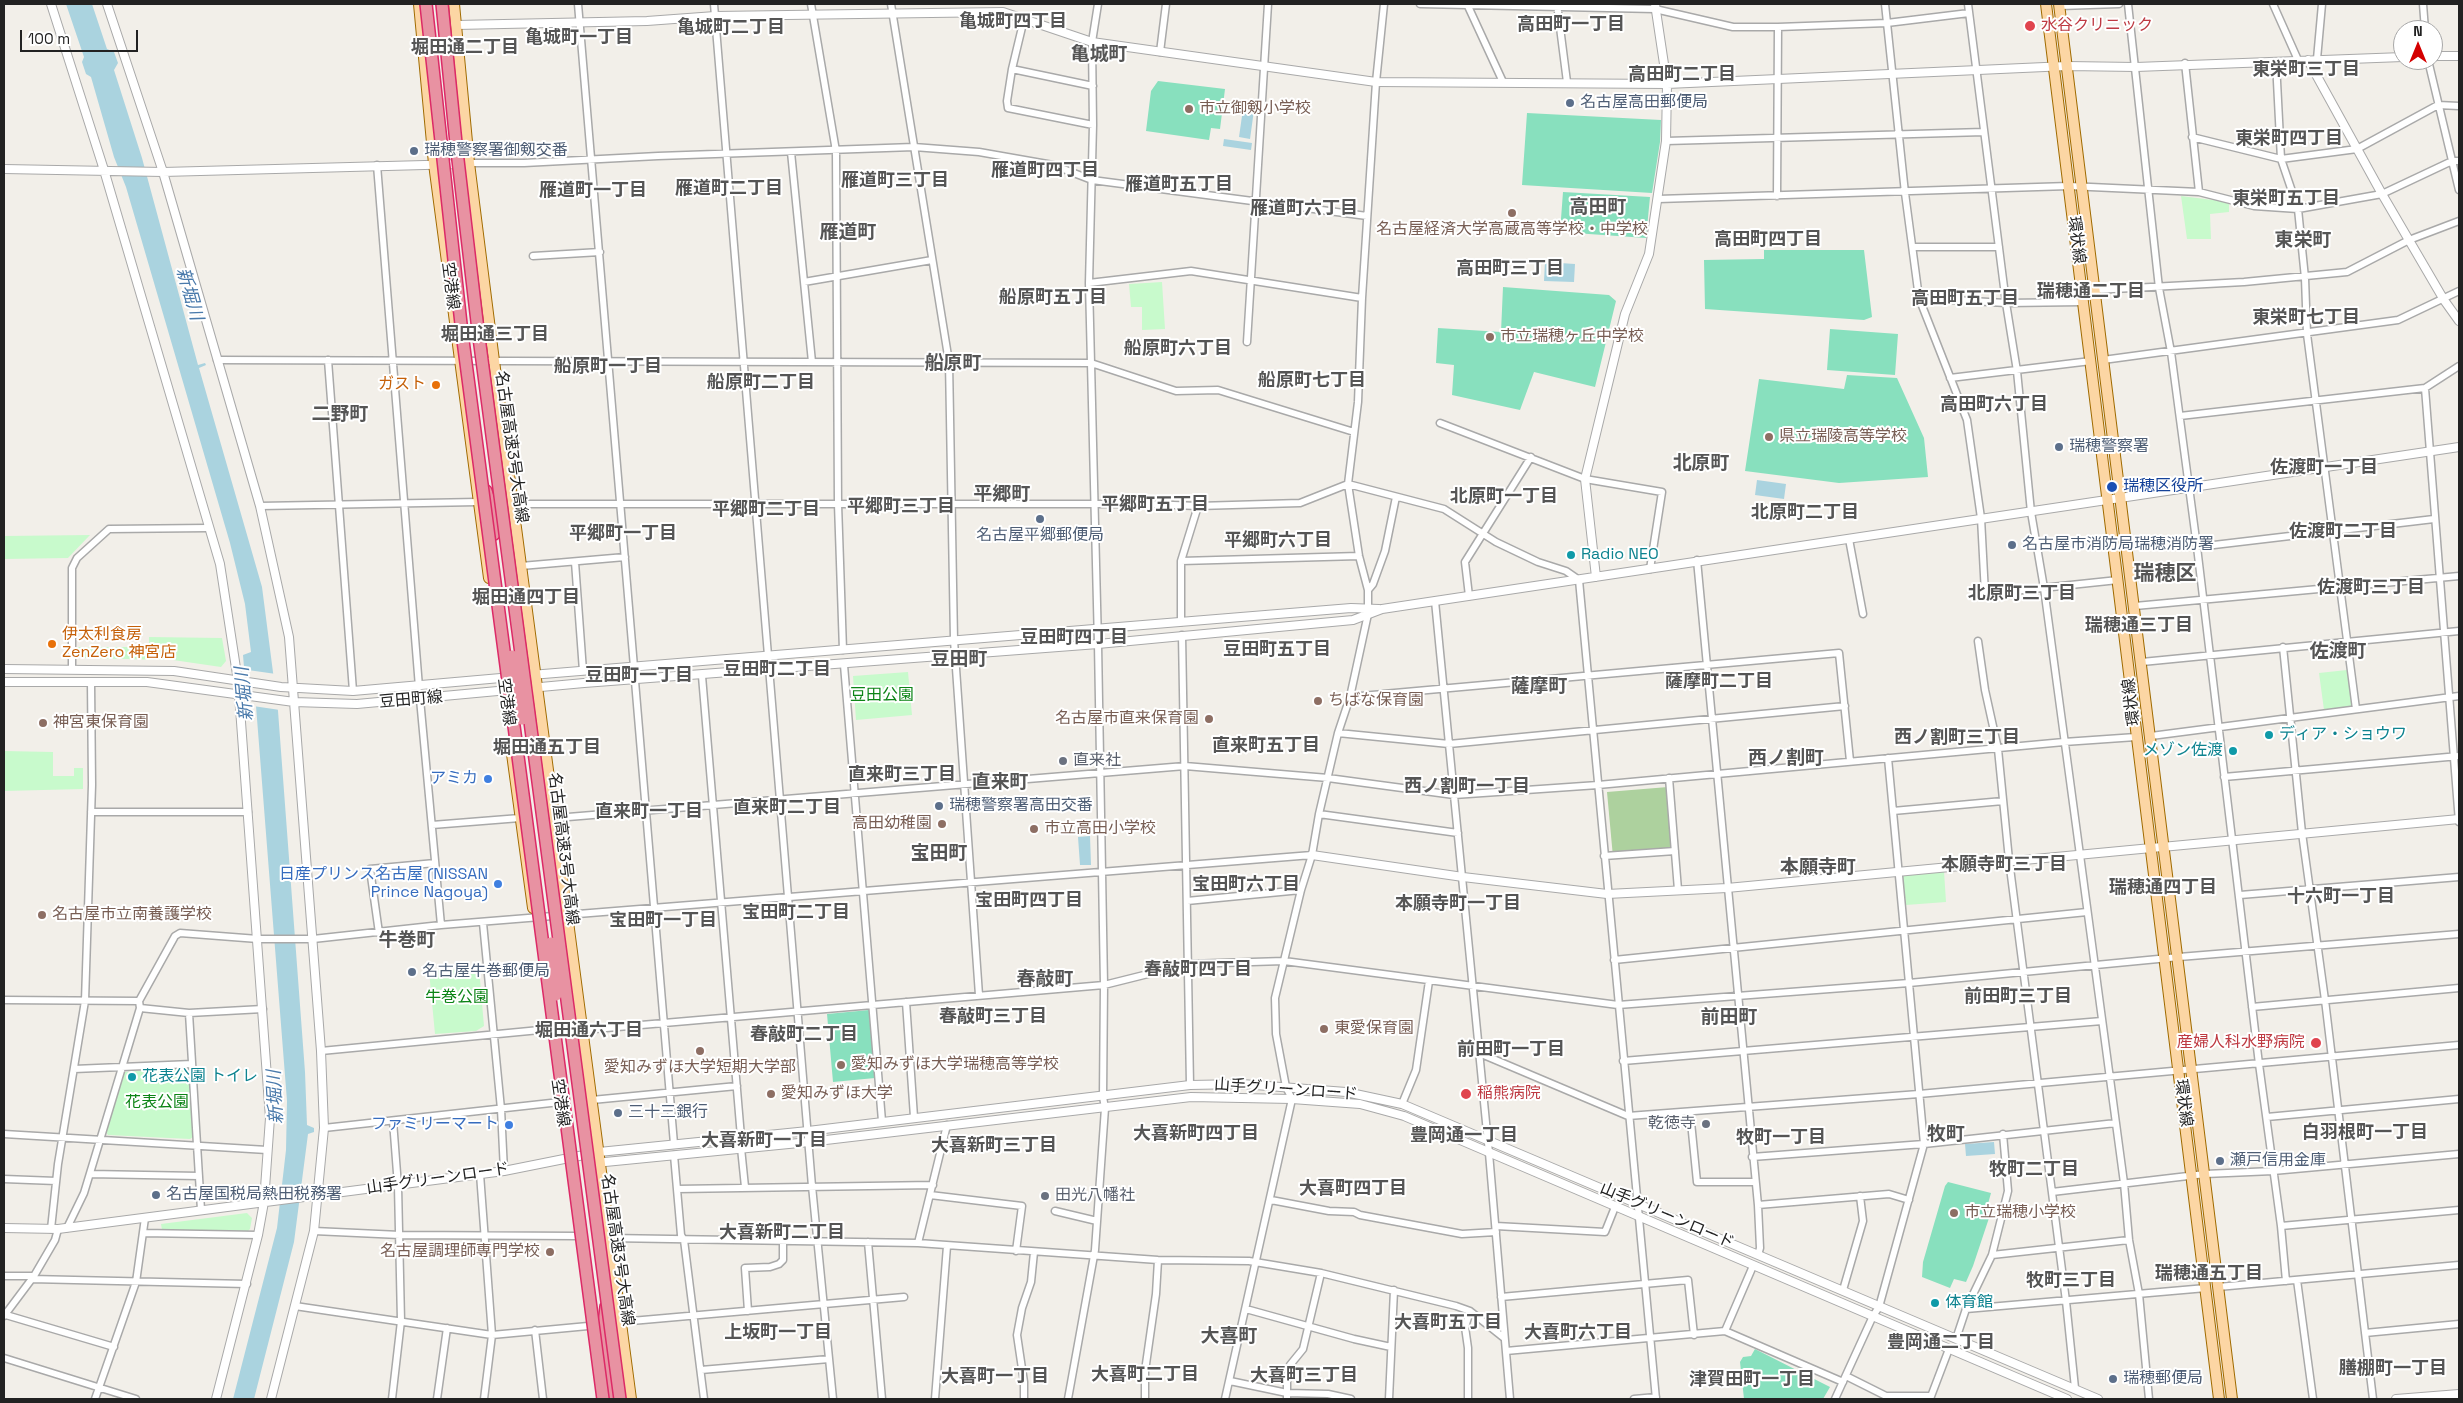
<!DOCTYPE html>
<html>
<head>
<meta charset="utf-8">
<style>
	body { margin:0 }
	#map { position:relative; width:2463px; height:1403px; overflow:hidden; background:#f2efe9; font-family:"Space Grotesk",sans-serif }
	canvas { display:block }
	.frame { position:absolute; inset:0; border:5px solid #222; pointer-events:none }
	.north { position:absolute; left:2393px; top:20px; width:50px; height:50px; box-sizing:border-box; background:#fff; border:1px solid #a7a7a7; border-radius:50%; rotate:0deg; font-size:14px; font-weight:700; line-height:20px; text-align:center; color:#222 }
	.north::after { content:''; display:block; margin:auto; width:18px; height:22px; background:#d40000; clip-path:polygon(50% 0,100% 100%,50% 72%,0 100%) }
	.scale { position:absolute; left:20px; top:30px; width:118px; height:22px; box-sizing:border-box; border:2px solid #222; border-top:0; padding-left:6px; font-size:15px; line-height:18px; white-space:nowrap; color:#222; -webkit-text-stroke:4px #fff; paint-order:stroke }
</style>
</head>
<body>
<div id="map">
<canvas width="2463" height="1403"></canvas>
<div class="frame"></div>
<div class="north">N</div>
<div class="scale">100 m</div>
</div>
<script>
const ctx = document.querySelector('canvas').getContext('2d');
ctx.lineJoin = 'round';
function fill(path, color) { ctx.fillStyle = color; ctx.fill(path, 'evenodd'); }
const poly = rows => new Path2D(rows.map(r => 'M' + r).join(''));
function strokePath(path, color, width, dash) { ctx.strokeStyle = color; ctx.lineWidth = width; ctx.lineCap = dash ? 'butt' : 'round'; ctx.setLineDash(dash || []); ctx.stroke(path); }
function label(font, color, halo, rows, align = 'center') {
  ctx.font = font + ' "Space Grotesk","Noto Sans JP",sans-serif'; ctx.lineWidth = 4; ctx.setLineDash([]); ctx.textBaseline = 'middle'; ctx.strokeStyle = halo; ctx.fillStyle = color; for (const [text, x, y, turn = 0] of rows) {
    ctx.save(); ctx.translate(x, y); ctx.rotate((+turn || 0) * Math.PI / 180); ctx.textAlign = isNaN(turn) ? turn : align; if (halo) ctx.strokeText(text, 0, 0); ctx.fillText(text, 0, 0); ctx.restore();
  }
}
fill(poly([
	[1668,787,1672,851,1613,857,1607,792]
]), '#add19e');
fill(poly([
	[2181,196,2229,202,2229,212,2210,214,2211,239,2187,239],
	[1162,282,1165,329,1142,330,1142,307,1131,307,1129,284],
	[90,535,68,558,4,559,4,536],
	[149,637,222,638,226,661,221,667,173,660,81,658,79,655,78,647,149,647],
	[2347,670,2352,707,2324,710,2319,673],
	[908,672,912,715,856,720,853,676],
	[4,751,53,752,53,776,74,776,74,768,83,768,83,789,4,791],
	[1944,871,1946,902,1906,905,1902,875],
	[479,968,484,1026,476,1031,435,1034,429,971],
	[186,1068,189,1070,193,1137,190,1139,108,1135,106,1132,124,1072],
	[247,1213,252,1218,250,1229,247,1232,162,1230,161,1224]
]), '#c8facc');
fill(poly([
	[1158,81,1225,89,1220,129,1211,128,1209,140,1146,131,1151,91],
	[1527,113,1661,120,1660,142,1652,193,1522,185],
	[1563,192,1650,197,1646,238,1560,232],
	[1764,250,1864,250,1872,317,1864,320,1705,309,1704,260,1764,259],
	[1503,287,1609,295,1616,301,1595,387,1534,372,1520,410,1452,395,1454,365,1436,363,1438,328,1501,332],
	[1830,329,1898,334,1895,375,1827,370],
	[1847,375,1897,378,1924,438,1928,477,1839,483,1745,471,1759,379,1844,389],
	[869,1010,875,1078,833,1082,827,1014],
	[1948,1182,1991,1193,1986,1211,1991,1212,1973,1266,1966,1282,1954,1279,1950,1288,1922,1277,1923,1262,1945,1186],
	[1755,1349,1830,1387,1823,1399,1744,1399,1740,1362,1743,1357,1751,1356]
]), '#88e0be');
fill(poly([
	[66,4,92,4,107,49,114,52,118,63,114,70,142,158,198,365,205,363,206,365,199,368,262,587,278,711,305,1072,307,1125,314,1128,314,1132,308,1134,294,1242,254,1399,233,1399,277,1228,286,1150,287,1101,256,706,248,671,244,667,243,655,251,652,245,604,230,543,126,187,114,157,91,77,86,74,82,62,84,57],
	[1243,109,1254,110,1250,139,1239,137],
	[1224,139,1252,143,1251,150,1223,146],
	[1545,262,1575,264,1574,282,1544,281],
	[1757,480,1786,484,1784,499,1755,495],
	[1090,836,1091,865,1080,865,1078,837],
	[1994,1142,1995,1154,1966,1156,1965,1144]
]), '#aad3df');
fill(poly([
	[248,670,276,674,280,710,253,706]
]), '#f2efe9');
const minor = poly([
	[578,4,634,667],
	[714,4,812,1186,833,1399],
	[811,4,836,151,838,504,843,650],
	[891,4,949,362,954,640,979,995],
	[1420,4,1655,9,1733,27,1778,27,1887,23,1969,13],
	[1467,4,1503,82],
	[1557,4,1567,82],
	[1885,4,1905,193,1919,298,1967,420,1981,518,1985,594,2118,580],
	[1968,4,2006,303,2017,371,2031,512,2044,588,2080,855,2124,1183,2129,1240,2139,1294,2149,1399],
	[2128,4,2159,288,2171,352,2197,547,2259,1064,2281,1226,2286,1281],
	[2273,4,2298,60],
	[2423,4,2425,30],
	[2060,6,2119,4],
	[1024,19,1012,69,1007,101,1008,108,1093,125],
	[1160,52,1166,4],
	[2317,59,2322,4],
	[2428,60,2459,190],
	[2276,62,2281,159,2298,209,2305,278,2307,334,2356,709],
	[2185,63,2199,192],
	[1012,69,1093,86],
	[2192,137,2281,159,2357,149,2438,105,2459,106],
	[1666,141,1984,132],
	[791,152,812,362],
	[469,163,524,163,658,156,914,147,979,152,1053,165,1092,180,1367,216],
	[377,165,419,687],
	[1777,196,1778,27],
	[1658,199,2069,186,2199,192,2254,206,2298,209,2382,194,2452,161,2459,161],
	[1913,247,1999,247],
	[533,256,600,252],
	[804,282,932,260],
	[1089,283,1191,271,1362,298],
	[2095,290,2244,282,2347,272,2409,240,2459,221],
	[1919,298,2006,303,2083,302],
	[1247,342,1268,4],
	[217,360,1091,363,1176,391,1218,390,1354,432],
	[328,360,353,691],
	[2103,360,2398,320,2459,291],
	[1950,378,2091,361],
	[2425,388,2459,822],
	[2180,416,2425,388,2459,366],
	[1440,423,1585,479,1662,492,1650,569],
	[513,504,1149,504,1198,506,1300,503,1348,484,1444,509,1496,542,1538,562,1566,571,1579,580,1656,1399],
	[260,506,478,502],
	[1849,539,1863,614],
	[2197,547,2434,519],
	[1697,560,1758,1205,1760,1248,1758,1255],
	[1181,561,1359,556],
	[575,562,583,671],
	[521,566,625,557],
	[1368,590,1373,584,1385,551,1396,497],
	[1469,596,1465,562,1531,457],
	[1435,601,1489,1153,1510,1399],
	[2135,606,2459,576],
	[1181,622,1181,561,1198,506],
	[1182,635,1190,1085],
	[1978,641,1985,690,1998,749,2009,860,2066,1301,2075,1388],
	[2283,647,2302,833,2325,1000,2373,1399],
	[2142,662,2459,631],
	[844,665,882,1121],
	[72,669,72,568,77,558,109,529,208,528],
	[702,676,741,1137],
	[635,681,674,1144],
	[1350,697,1839,653,1850,761],
	[420,699,441,925],
	[1338,733,1449,744,1845,706],
	[2151,736,2459,696],
	[2224,777,2459,756],
	[1669,778,1678,890],
	[1893,811,2003,801],
	[91,812,248,812],
	[1319,814,1458,833],
	[556,818,1185,766,1328,778,1454,795,1598,785,2064,742,2136,737],
	[432,825,520,818],
	[1604,856,1675,851],
	[2240,895,2459,877],
	[1187,901,1301,890],
	[483,923,501,1109,504,1171],
	[379,933,370,869,435,863],
	[1614,960,2087,912],
	[4,1000,139,1001],
	[906,1002,914,1117],
	[2252,1007,2459,988],
	[140,1008,189,1013,263,1009],
	[189,1013,201,1210],
	[583,1030,1104,985,1188,964,1284,961,1618,1005,1909,983,2179,957,2459,934],
	[321,1051,550,1029],
	[1479,1053,1628,1116,1919,1094,2459,1045],
	[1623,1061,2102,1021],
	[74,1069,192,1064],
	[592,1100,737,1086],
	[1402,1104,1416,1070,1429,981],
	[1690,1112,1697,1182,1755,1182],
	[2267,1117,2459,1099],
	[324,1128,560,1102],
	[4,1134,267,1150],
	[741,1148,745,1187],
	[674,1155,681,1235,684,1240,704,1399],
	[1752,1157,1924,1144,2116,1123],
	[90,1174,199,1176],
	[480,1174,492,1335,484,1399],
	[4,1179,56,1181],
	[677,1189,933,1185],
	[2052,1192,2205,1174,2273,1171,2459,1154],
	[930,1195,1022,1206,1016,1251],
	[1271,1200,1329,1211,1354,1212,1360,1215,1462,1234,1496,1232],
	[1758,1205,1889,1194,1909,1200],
	[1055,1211,1097,1221],
	[1496,1226,1605,1232,1615,1207],
	[2281,1226,2459,1210],
	[67,1228,84,1193,140,1008,139,1001,175,936,180,933,258,939,313,939,441,925,1312,855],
	[51,1229,58,1164,85,1001,92,785,91,682],
	[314,1231,400,1235,577,1236],
	[143,1233,258,1235],
	[609,1238,918,1243,1158,1260,1249,1261,1321,1273,1456,1306,1470,1311,1504,1338],
	[868,1242,882,1399],
	[918,1243,947,1125],
	[1992,1255,2129,1240],
	[4,1276,34,1276],
	[31,1279,247,1284],
	[2297,1280,2313,1399],
	[2218,1287,2459,1265],
	[1843,1290,1863,1221,1860,1196],
	[1501,1297,1688,1280,1694,1335],
	[295,1306,492,1335,588,1326],
	[1246,1309,1354,1339,1391,1347],
	[1966,1309,1992,1255,2008,1191,2003,1134],
	[748,1311,745,1268,770,1267,779,1264,783,1260,783,1241],
	[6,1315,114,1347],
	[4,1316,34,1276,55,1240,58,1229],
	[620,1322,904,1297],
	[535,1330,543,1399],
	[1725,1331,1753,1266],
	[2365,1333,2459,1324],
	[1956,1339,1966,1309,2206,1288],
	[1506,1351,1725,1331,1843,1382],
	[4,1358,136,1399],
	[701,1370,829,1359],
	[1846,1376,1886,1396,1929,1396],
	[1230,1381,1287,1393,1328,1394,1351,1399],
	[95,1399,136,1282,145,1218],
	[392,1399,401,1321,398,1186,393,1121],
	[437,1399,447,1328],
	[935,1399,947,1246],
	[1024,1399,1024,1382,1017,1335,1022,1308,1031,1282,1034,1252],
	[1068,1399,1095,1250,1105,1108,1103,1097,1104,985,1098,644,1089,283,1093,125,1092,42,1098,4],
	[1145,1399,1145,1371,1156,1294,1158,1260],
	[1225,1399,1292,1099,1286,1087,1276,1034,1275,998,1301,890,1312,855,1319,814,1338,733,1350,697,1368,614,1368,590,1359,556,1348,484,1358,402,1362,298,1376,82,1384,4],
	[1287,1399,1287,1379,1290,1365,1303,1349,1321,1273],
	[1389,1399,1394,1290],
	[1468,1399,1468,1348,1465,1327,1470,1311],
	[1634,1399,1656,1397],
	[1835,1399,1873,1316,1879,1307,1924,1144,1888,758],
	[1930,1399,1949,1349]
]);
const tertiary = poly([
	[51,4,104,170,220,564,238,681,270,1118,264,1202,258,1235,216,1399],
	[107,4,163,172,260,506,289,637,321,1051,324,1128,314,1231,271,1399],
	[456,25,647,21,715,16,1003,12,1092,42,1376,82,1667,84,2067,66,2136,67,2403,57],
	[2433,56,2459,56],
	[2308,60,2382,194,2444,300,2459,321],
	[4,169,163,172,462,164],
	[1596,577,1585,479,1625,314,1649,254,1666,141,1667,84,1655,4],
	[4,669,174,671,281,687,353,691,512,677],
	[531,675,1351,608,1379,609],
	[4,682,147,682,294,702,357,704,584,683,1098,644,1353,620,1382,609,1435,601,2459,447],
	[1312,855,1463,877,1607,894,1727,888,2459,819],
	[595,1163,809,1142,1191,1097,1292,1099,1360,1104,1404,1116,2067,1399],
	[4,1228,58,1229,504,1171,599,1152,808,1131,1190,1085,1242,1084,1346,1092,1402,1104,2098,1399],
	[2396,1399,2459,1394]
]);
const primary = poly([
	[419,4,434,164,489,578],
	[454,4,469,163,494,361,631,1399],
	[2046,4,2219,1399],
	[2059,4,2232,1399],
	[512,754,533,908]
]);
const motorway = poly([
	[486,491,491,506,494,534],
	[606,1307,604,1324,612,1399]
]);
strokePath(minor, '#a9a9a9', 9);
strokePath(tertiary, '#a9a9a9', 10);
strokePath(primary, '#a06b00', 12);
strokePath(motorway, '#dc2a67', 14);
strokePath(minor, '#fff', 6);
strokePath(tertiary, '#fff', 8);
strokePath(primary, '#fcd6a4', 10);
strokePath(motorway, '#e892a2', 11);
const motorwayBridge = poly([
	[426,4,462,333,603,1399],
	[442,4,456,143,478,330,620,1399],
	[512,656,522,719],
	[551,943,556,995]
]);
strokePath(motorwayBridge, '#dc2a67', 14, []);
strokePath(motorwayBridge, '#e892a2', 11);
for (const [x, y, r, color] of [
	[2030,26,6,"#e0444e"],
	[1570,103,5,"#5c6f8a"],
	[1189,109,5,"#8d6e63"],
	[414,151,5,"#5c6f8a"],
	[1512,213,5,"#8d6e63"],
	[1490,337,5,"#8d6e63"],
	[436,385,5,"#e8710a"],
	[1769,437,5,"#8d6e63"],
	[2059,447,5,"#5c6f8a"],
	[2112,487,6,"#1a4fb4"],
	[1040,519,5,"#5c6f8a"],
	[2012,545,5,"#5c6f8a"],
	[1571,555,5,"#0f9aa8"],
	[52,644,5,"#e8710a"],
	[1318,701,5,"#8d6e63"],
	[1209,719,5,"#8d6e63"],
	[43,723,5,"#8d6e63"],
	[2269,735,5,"#0f9aa8"],
	[2233,751,5,"#0f9aa8"],
	[1063,761,5,"#6b7280"],
	[488,779,5,"#3f7fe0"],
	[939,806,5,"#5c6f8a"],
	[942,824,5,"#8d6e63"],
	[1034,829,5,"#8d6e63"],
	[498,884,5,"#3f7fe0"],
	[42,915,5,"#8d6e63"],
	[412,972,5,"#5c6f8a"],
	[1324,1029,5,"#8d6e63"],
	[2316,1043,6,"#e0444e"],
	[700,1051,5,"#8d6e63"],
	[841,1065,5,"#8d6e63"],
	[132,1077,5,"#0f9aa8"],
	[771,1094,5,"#8d6e63"],
	[1466,1094,6,"#e0444e"],
	[618,1113,5,"#5c6f8a"],
	[1706,1124,5,"#6b7280"],
	[509,1125,5,"#3f7fe0"],
	[2220,1161,5,"#5c6f8a"],
	[156,1195,5,"#5c6f8a"],
	[1045,1196,5,"#6b7280"],
	[1954,1213,5,"#8d6e63"],
	[550,1252,5,"#8d6e63"],
	[1935,1303,5,"#0f9aa8"],
	[2113,1379,5,"#5c6f8a"]
]) { const dot = new Path2D(); dot.arc(x, y, r, 0, 2 * Math.PI); ctx.fillStyle = color; ctx.fill(dot); strokePath(dot, '#fff', 2); }
label('16px', '#be3a42', '#fff', [
	["水谷クリニック",2041,26],
	["産婦人科水野病院",2305,1043,"right"],
	["稲熊病院",1477,1094]
], 'left');
label('16px', '#4e5e75', '#fff', [
	["名古屋高田郵便局",1580,103],
	["瑞穂警察署御剱交番",424,151],
	["瑞穂警察署",2069,447],
	["名古屋平郷郵便局",1040,536,"center"],
	["名古屋市消防局瑞穂消防署",2022,545],
	["瑞穂警察署高田交番",949,806],
	["名古屋牛巻郵便局",422,972],
	["三十三銀行",628,1113],
	["瀬戸信用金庫",2230,1161],
	["名古屋国税局熱田税務署",166,1195],
	["瑞穂郵便局",2123,1379]
], 'left');
label('16px', '#785e54', '#fff', [
	["市立御剱小学校",1199,109],
	["名古屋経済大学高蔵高等学校・中学校",1512,230,"center"],
	["市立瑞穂ヶ丘中学校",1500,337],
	["県立瑞陵高等学校",1779,437],
	["ちばな保育園",1328,701],
	["名古屋市直来保育園",1199,719,"right"],
	["神宮東保育園",53,723],
	["高田幼稚園",932,824,"right"],
	["市立高田小学校",1044,829],
	["名古屋市立南養護学校",52,915],
	["東愛保育園",1334,1029],
	["愛知みずほ大学瑞穂高等学校",851,1065],
	["愛知みずほ大学短期大学部",700,1068,"center"],
	["愛知みずほ大学",781,1094],
	["市立瑞穂小学校",1964,1213],
	["名古屋調理師専門学校",540,1252,"right"]
], 'left');
label('16px', '#222', '#fff', [
	["環状線",2076,240,83],
	["空港線",450,286,83],
	["名古屋高速3号大高線",511,447,82],
	["豆田町線",411,700,-5],
	["空港線",506,702,83],
	["環状線",2132,702,-97],
	["名古屋高速3号大高線",563,849,83],
	["山手グリーンロード",1286,1090,4],
	["空港線",560,1103,82],
	["環状線",2183,1103,83],
	["山手グリーンロード",438,1179,-8],
	["山手グリーンロード",1667,1216,23],
	["名古屋高速3号大高線",617,1250,82]
]);
label('16px', '#c56008', '#fff', [
	["ガスト",426,385],
	["伊太利食房",62,635,"left"],
	["ZenZero 神宮店",62,653,"left"]
], 'right');
label('16px', '#164399', '#fff', [
	["瑞穂区役所",2123,487]
], 'left');
label('16px', '#0d838f', '#fff', [
	["Radio NEO",1581,555],
	["ディア・ショウワ",2279,735],
	["メゾン佐渡",2223,751,"right"],
	["花表公園 トイレ",142,1077],
	["体育館",1945,1303]
], 'left');
label('16px', '#0c8416', '#fff', [
	["豆田公園",882,696],
	["牛巻公園",457,998],
	["花表公園",157,1103]
]);
label('16px', '#5b616d', '#fff', [
	["直来社",1073,761],
	["乾徳寺",1696,1124,"right"],
	["田光八幡社",1055,1196]
], 'left');
label('16px', '#366cbe', '#fff', [
	["アミカ",478,779],
	["日産プリンス名古屋 (NISSAN",488,875],
	["Prince Nagoya)",488,893],
	["ファミリーマート",499,1125]
], 'right');
label('bold 18px', '#555', '#fff', [
	["亀城町四丁目",1013,22],
	["高田町一丁目",1571,25],
	["亀城町二丁目",731,28],
	["亀城町一丁目",579,38],
	["堀田通二丁目",465,48],
	["東栄町三丁目",2306,70],
	["高田町二丁目",1682,75],
	["東栄町四丁目",2289,139],
	["雁道町四丁目",1045,171],
	["雁道町三丁目",895,181],
	["雁道町五丁目",1179,185],
	["雁道町二丁目",729,189],
	["雁道町一丁目",593,191],
	["東栄町五丁目",2286,199],
	["雁道町六丁目",1304,209],
	["高田町四丁目",1768,240],
	["高田町三丁目",1510,269],
	["瑞穂通二丁目",2091,292],
	["船原町五丁目",1053,298],
	["高田町五丁目",1965,299],
	["東栄町七丁目",2306,318],
	["堀田通三丁目",495,335],
	["船原町六丁目",1178,349],
	["船原町一丁目",608,367],
	["船原町七丁目",1312,381],
	["船原町二丁目",761,383],
	["高田町六丁目",1994,405],
	["佐渡町一丁目",2324,468],
	["北原町一丁目",1504,497],
	["平郷町五丁目",1155,505],
	["平郷町三丁目",901,507],
	["平郷町二丁目",766,510],
	["北原町二丁目",1805,513],
	["佐渡町二丁目",2343,532],
	["平郷町一丁目",623,534],
	["平郷町六丁目",1278,541],
	["佐渡町三丁目",2371,588],
	["北原町三丁目",2022,594],
	["堀田通四丁目",526,598],
	["瑞穂通三丁目",2139,626],
	["豆田町四丁目",1074,638],
	["豆田町五丁目",1277,650],
	["豆田町二丁目",777,670],
	["豆田町一丁目",639,676],
	["薩摩町二丁目",1719,682],
	["西ノ割町三丁目",1957,738],
	["直来町五丁目",1266,746],
	["堀田通五丁目",547,748],
	["直来町三丁目",902,775],
	["西ノ割町一丁目",1467,787],
	["直来町二丁目",787,808],
	["直来町一丁目",649,812],
	["本願寺町三丁目",2004,865],
	["宝田町六丁目",1246,885],
	["瑞穂通四丁目",2163,888],
	["十六町一丁目",2341,897],
	["宝田町四丁目",1029,901],
	["本願寺町一丁目",1458,904],
	["宝田町二丁目",796,913],
	["宝田町一丁目",663,921],
	["春敲町四丁目",1198,970],
	["前田町三丁目",2018,997],
	["春敲町三丁目",993,1017],
	["堀田通六丁目",589,1031],
	["春敲町二丁目",804,1035],
	["前田町一丁目",1511,1050],
	["白羽根町一丁目",2365,1133],
	["大喜新町四丁目",1196,1134],
	["豊岡通一丁目",1464,1136],
	["牧町一丁目",1781,1138],
	["大喜新町一丁目",764,1141],
	["大喜新町三丁目",994,1146],
	["牧町二丁目",2034,1170],
	["大喜町四丁目",1353,1189],
	["大喜新町二丁目",782,1233],
	["瑞穂通五丁目",2209,1274],
	["牧町三丁目",2071,1281],
	["大喜町五丁目",1448,1323],
	["上坂町一丁目",778,1333],
	["大喜町六丁目",1578,1333],
	["豊岡通二丁目",1941,1343],
	["膳棚町一丁目",2393,1369],
	["大喜町二丁目",1145,1375],
	["大喜町三丁目",1304,1376],
	["大喜町一丁目",995,1377],
	["津賀田町一丁目",1752,1380]
]);
label('italic 18px', '#4a7aab', '#fff', [
	["新堀川",189,294,74],
	["新堀川",245,694,-95],
	["新堀川",276,1097,-93]
]);
label('bold 19px', '#555', '#fff', [
	["亀城町",1099,55],
	["高田町",1598,208],
	["雁道町",848,233],
	["東栄町",2303,241],
	["船原町",953,364],
	["二野町",340,415],
	["北原町",1701,464],
	["平郷町",1002,495],
	["佐渡町",2338,652],
	["豆田町",959,660],
	["薩摩町",1539,687],
	["西ノ割町",1786,759],
	["直来町",1000,783],
	["宝田町",939,854],
	["本願寺町",1818,868],
	["牛巻町",407,941],
	["春敲町",1045,980],
	["前田町",1729,1018],
	["牧町",1946,1135],
	["大喜町",1229,1337]
]);
label('bold 21px', '#555', '#fff', [
	["瑞穂区",2165,574]
]);
</script>
</body>
</html>
